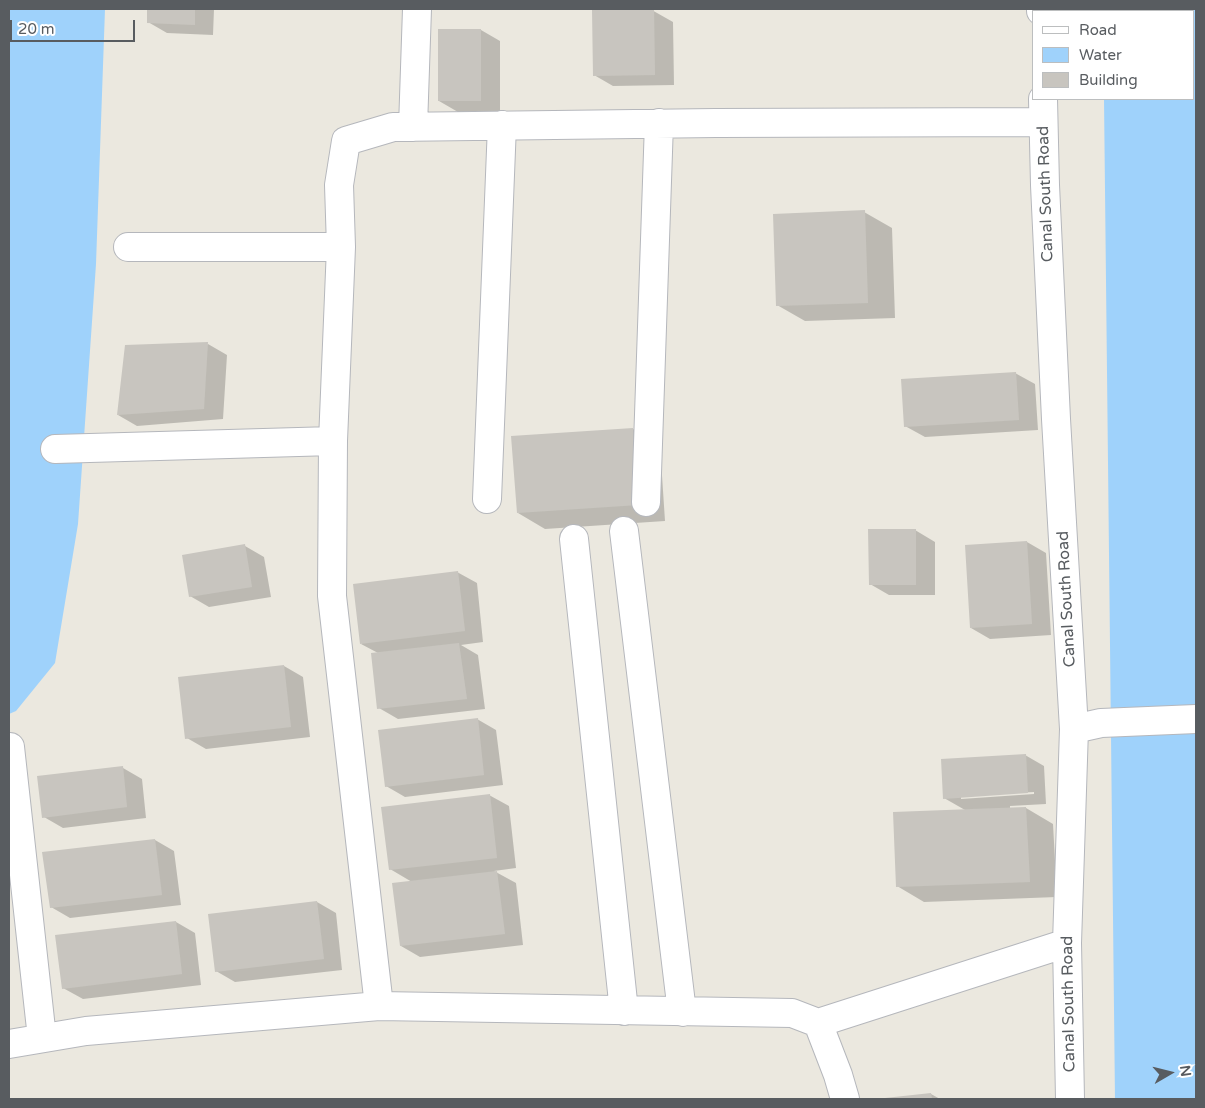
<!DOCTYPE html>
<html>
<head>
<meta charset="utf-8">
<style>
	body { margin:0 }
	#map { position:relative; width:1205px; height:1108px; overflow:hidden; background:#ebe8df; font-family:"Varela Round",sans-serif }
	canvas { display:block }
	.frame { position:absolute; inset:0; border:10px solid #585c60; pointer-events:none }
	.legend { position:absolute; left:1032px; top:10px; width:162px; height:90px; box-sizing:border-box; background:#fff; border:1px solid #bcbebf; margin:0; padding:6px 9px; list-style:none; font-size:15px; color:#585c60 }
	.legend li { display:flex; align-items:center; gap:10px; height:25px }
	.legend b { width:25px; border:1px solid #bcbebf }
	.north { position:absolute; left:1145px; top:1048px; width:50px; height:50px; -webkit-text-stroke:4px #fff; paint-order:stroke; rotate:82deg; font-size:14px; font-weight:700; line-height:20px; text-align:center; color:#585c60 }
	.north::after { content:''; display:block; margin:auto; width:18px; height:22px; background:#585c60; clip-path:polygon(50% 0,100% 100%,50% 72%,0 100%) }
	.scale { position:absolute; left:10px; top:20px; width:125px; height:22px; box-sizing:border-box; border:2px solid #585c60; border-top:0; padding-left:6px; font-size:15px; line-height:18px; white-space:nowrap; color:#585c60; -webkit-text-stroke:4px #fff; paint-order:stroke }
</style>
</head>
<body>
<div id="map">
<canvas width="1205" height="1108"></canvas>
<div class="frame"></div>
<ul class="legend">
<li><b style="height:6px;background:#fff"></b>Road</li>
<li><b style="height:14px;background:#9fd2fb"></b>Water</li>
<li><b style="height:14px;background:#c8c5bf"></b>Building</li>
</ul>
<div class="north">N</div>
<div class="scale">20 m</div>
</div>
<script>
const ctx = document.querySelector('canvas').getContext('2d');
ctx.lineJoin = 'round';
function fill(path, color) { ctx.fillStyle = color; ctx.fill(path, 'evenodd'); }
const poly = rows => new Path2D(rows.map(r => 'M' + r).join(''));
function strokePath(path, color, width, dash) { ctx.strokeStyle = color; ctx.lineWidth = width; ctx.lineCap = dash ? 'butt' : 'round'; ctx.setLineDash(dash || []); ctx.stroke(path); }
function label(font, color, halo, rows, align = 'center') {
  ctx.font = font + ' "Varela Round",sans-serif'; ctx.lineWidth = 4.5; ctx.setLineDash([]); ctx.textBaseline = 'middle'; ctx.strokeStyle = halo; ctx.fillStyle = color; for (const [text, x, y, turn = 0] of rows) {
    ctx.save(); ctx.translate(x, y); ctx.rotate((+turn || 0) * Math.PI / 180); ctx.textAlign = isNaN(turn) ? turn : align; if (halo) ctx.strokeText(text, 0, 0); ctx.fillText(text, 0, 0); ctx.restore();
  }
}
fill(poly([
	[9,9,105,9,96,264,78,524,55,663,16,711,9,714],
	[1103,9,1196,9,1196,1099,1115,1099,1104,99,1194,99,1194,11,1103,11]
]), '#9fd2fb');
fill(poly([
	[149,9,214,9,213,35,167,33,148,22],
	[593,9,664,9,650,9,673,22,674,85,613,86,594,75,598,12],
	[481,30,500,41,500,111,458,112,439,101],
	[864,212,892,228,895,318,805,321,777,305],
	[208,344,227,355,223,419,137,426,118,415],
	[1015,373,1035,384,1038,430,925,437,905,426],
	[633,429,660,445,665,521,545,529,518,513],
	[915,530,935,542,935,595,889,595,870,584],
	[1027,542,1046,553,1051,635,990,639,971,628],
	[245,546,264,557,271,597,209,607,190,596],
	[457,572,477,583,483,642,461,645,478,655,485,709,398,719,379,708,378,653,361,644],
	[284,666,303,677,310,737,206,749,187,738],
	[477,719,496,730,503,785,405,797,386,786],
	[1025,755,1044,766,1046,804,1010,806,1010,808,1026,808,1053,824,1057,897,924,902,897,886,965,810,944,798],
	[1034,792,1034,794,961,799,961,796],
	[123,768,142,779,146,818,63,828,44,817],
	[489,795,509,806,516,868,494,871,516,883,523,945,420,957,401,946,412,882,390,869],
	[155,840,174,851,181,905,70,918,51,907],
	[317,902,336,913,342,970,235,982,216,971],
	[176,922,195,933,201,985,83,999,63,988],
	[931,1094,940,1099,885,1099]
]), '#0003');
fill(poly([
	[147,9,195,9,195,25,147,23],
	[592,10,654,10,655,75,593,76],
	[438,29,481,29,481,101,438,101],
	[865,210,868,303,776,306,773,214],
	[208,342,204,409,117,415,125,345],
	[1016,372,1019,420,904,427,901,379],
	[633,428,638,505,517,513,511,436],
	[868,529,916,529,916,585,869,585],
	[1027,541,1032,624,970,628,965,545],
	[245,544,252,587,189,597,182,555],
	[458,571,465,631,360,644,353,584],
	[459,643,467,699,377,709,371,653],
	[284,665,291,727,185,739,178,677],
	[478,718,484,775,385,787,378,730],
	[1026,754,1028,793,943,799,941,759],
	[123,766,127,807,42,818,37,776],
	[490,794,497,858,389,870,381,807],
	[1026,807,1030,882,896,887,893,812],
	[155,839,162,895,50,908,42,852],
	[497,871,505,934,400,946,392,883],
	[317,901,324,959,215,972,208,914],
	[176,921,182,974,62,989,55,935],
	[931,1093,932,1099,885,1099,885,1098]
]), '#c8c5bf');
const minor = poly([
	[1041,9,1041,11],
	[1043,99,1045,185,1056,419,1074,729,1067,943,1070,1099],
	[413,127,417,9],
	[128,247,341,247],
	[55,449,333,441],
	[487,499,502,125],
	[646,502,659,123],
	[624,531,682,1012],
	[574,539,624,1011],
	[1074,729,1101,723,1196,719],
	[10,747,42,1038],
	[379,1006,332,596,333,441,341,247,339,185,346,141,393,127,716,123,1043,122],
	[818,1023,1067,943],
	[9,1044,86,1031,379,1006,792,1013,818,1023,838,1075,845,1099]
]);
strokePath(minor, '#b5b7bc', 30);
strokePath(minor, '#fff', 28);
label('16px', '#585c60', '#fff', [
	["Canal South Road",1046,194,-92],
	["Canal South Road",1067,599,-93],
	["Canal South Road",1069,1004,-91]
]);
</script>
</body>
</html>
